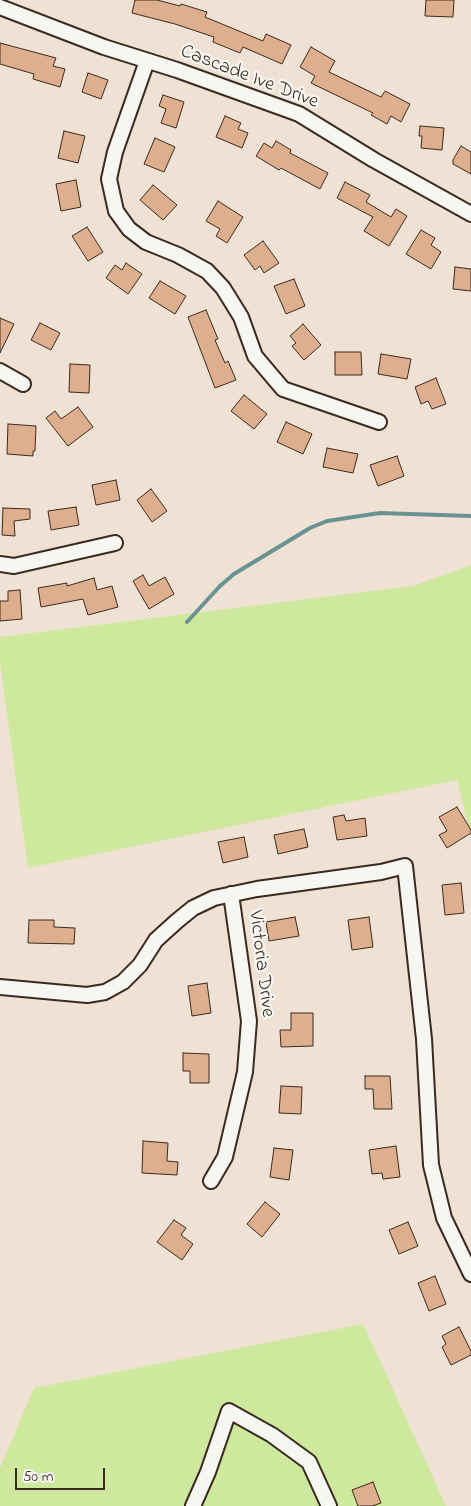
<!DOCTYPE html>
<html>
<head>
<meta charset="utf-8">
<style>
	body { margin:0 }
	#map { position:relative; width:471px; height:1506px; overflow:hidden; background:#efe1d4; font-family:"Indie Flower",sans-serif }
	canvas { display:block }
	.scale { position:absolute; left:15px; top:1468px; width:90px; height:22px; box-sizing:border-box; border:2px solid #3b2a1e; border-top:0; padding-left:6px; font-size:15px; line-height:18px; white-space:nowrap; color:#3b2a1e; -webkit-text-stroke:4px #f6f6f2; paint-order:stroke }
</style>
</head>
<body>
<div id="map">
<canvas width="471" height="1506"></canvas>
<div class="scale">50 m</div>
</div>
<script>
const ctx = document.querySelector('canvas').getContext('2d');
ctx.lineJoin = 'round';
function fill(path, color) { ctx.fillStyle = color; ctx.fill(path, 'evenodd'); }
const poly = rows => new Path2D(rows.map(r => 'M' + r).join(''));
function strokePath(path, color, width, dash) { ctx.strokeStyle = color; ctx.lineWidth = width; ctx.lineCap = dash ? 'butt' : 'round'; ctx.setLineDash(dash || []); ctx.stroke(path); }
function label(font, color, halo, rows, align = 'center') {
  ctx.font = font + ' "Indie Flower",sans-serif'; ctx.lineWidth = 4.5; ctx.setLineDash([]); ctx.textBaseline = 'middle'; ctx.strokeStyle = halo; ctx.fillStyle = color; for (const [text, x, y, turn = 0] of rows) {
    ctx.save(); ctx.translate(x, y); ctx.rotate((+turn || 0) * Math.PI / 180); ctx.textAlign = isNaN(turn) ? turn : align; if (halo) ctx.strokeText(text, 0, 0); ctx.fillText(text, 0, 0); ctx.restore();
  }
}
fill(poly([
	[471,565,471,837,457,780,28,868,0,662,0,637,413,586],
	[363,1324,446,1506,0,1506,0,1468,34,1388]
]), '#cee89e');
strokePath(poly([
	[187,622,220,586,234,574,310,528,327,521,380,513,471,516]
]), '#699392', 4);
const building = poly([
	[135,0,157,0,180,6,181,4,207,12,205,17,263,41,266,34,291,45,282,64,243,47,240,53,213,42,214,37,175,24,132,13,135,0],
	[426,0,454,0,453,17,425,16,426,0],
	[0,43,56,58,53,66,65,69,60,87,33,79,34,74,0,64,0,43],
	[311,47,335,61,329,72,381,97,385,91,410,104,401,122,391,116,387,124,371,115,373,113,311,83,315,76,300,67,311,47],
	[88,73,108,80,101,99,82,92,88,73],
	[163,95,184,102,176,128,161,123,166,109,159,106,163,95],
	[225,116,241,123,238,129,248,133,242,148,216,137,225,116],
	[420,126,444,128,442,150,421,148,422,136,419,136,420,126],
	[64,131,85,136,78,163,58,158,64,131],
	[155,138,175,147,164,172,144,164,155,138],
	[276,141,291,150,290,153,328,173,320,189,281,168,279,170,256,156,264,143,272,148,276,141],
	[461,146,471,152,471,174,453,164,453,160,461,146],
	[76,180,81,207,61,211,56,184,76,180],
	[345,182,370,195,366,202,391,217,396,209,407,216,389,246,364,231,373,217,337,198,345,182],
	[153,185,177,205,163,220,140,200,153,185],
	[218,201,243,217,227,243,216,236,220,229,206,221,218,201],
	[87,227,103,252,88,261,72,236,87,227],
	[421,230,435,238,431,245,441,252,431,269,406,254,421,230],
	[263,241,279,263,264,273,260,266,255,270,244,255,263,241],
	[126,263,142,274,128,294,106,278,115,265,122,270,126,263],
	[455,267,471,269,471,291,453,289,455,267],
	[294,279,305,306,286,314,274,286,294,279],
	[160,281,186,296,175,314,149,298,160,281],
	[206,310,218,339,215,340,225,363,228,361,236,380,215,388,188,317,206,310],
	[0,318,14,324,0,353,0,318],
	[40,323,60,333,51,350,31,340,40,323],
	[303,324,321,345,304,360,292,346,296,343,290,336,303,324],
	[335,352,361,352,362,375,335,375,335,352],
	[381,354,411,359,407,379,378,374,381,354],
	[70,364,90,365,89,393,69,392,70,364],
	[436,378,446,404,432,409,428,401,421,404,415,387,436,378],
	[244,395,267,414,254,429,231,411,244,395],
	[78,407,93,427,68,446,46,418,55,411,61,419,78,407],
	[286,422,312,434,303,454,277,442,286,422],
	[8,424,36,426,35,451,33,451,33,456,7,454,8,424],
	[327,448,358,454,353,473,323,467,327,448],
	[397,456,404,476,378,486,370,465,397,456],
	[116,480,120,500,96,505,92,485,116,480],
	[151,489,167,511,152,522,137,500,151,489],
	[76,507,79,525,51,530,48,511,76,507],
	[3,508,30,509,30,519,14,521,15,536,2,535,3,508],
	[143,575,149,586,165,577,174,594,149,609,133,581,143,575],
	[94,578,97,590,112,586,118,607,88,615,83,599,41,607,38,588,67,583,67,586,94,578],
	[20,590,22,619,0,621,0,601,8,601,8,591,20,590],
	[457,807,471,830,471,833,447,848,439,835,447,831,439,817,457,807],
	[344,815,346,821,365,818,367,836,337,840,333,817,344,815],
	[304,829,308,847,278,854,274,835,304,829],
	[244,837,248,857,223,863,218,842,244,837],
	[461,883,464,913,445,915,442,885,461,883],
	[295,917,299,936,269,941,266,922,295,917],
	[369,917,373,947,352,950,348,920,369,917],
	[29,920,54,920,54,927,75,928,74,944,28,943,29,920],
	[207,983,211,1013,192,1016,188,986,207,983],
	[291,1013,313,1013,313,1046,281,1047,280,1030,291,1030,291,1013],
	[183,1053,209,1054,209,1083,190,1083,190,1071,183,1071,183,1053],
	[365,1076,390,1076,392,1109,374,1109,373,1089,365,1089,365,1076],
	[281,1086,302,1087,301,1114,279,1113,281,1086],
	[143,1141,168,1143,167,1161,178,1162,177,1175,142,1173,143,1141],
	[396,1146,400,1177,383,1179,382,1173,372,1174,369,1150,396,1146],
	[274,1148,293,1150,289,1180,270,1177,274,1148],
	[265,1202,280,1214,262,1237,247,1224,265,1202],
	[174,1220,186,1228,181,1235,193,1244,182,1260,157,1242,174,1220],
	[408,1222,418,1246,399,1254,389,1230,408,1222],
	[435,1276,446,1304,429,1311,418,1283,435,1276],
	[459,1327,471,1351,471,1355,451,1365,442,1347,446,1344,442,1336,459,1327],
	[373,1482,381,1503,372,1506,358,1506,352,1490,373,1482]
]);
fill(building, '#deaf8f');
strokePath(building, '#3b2a1e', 1);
const minor = poly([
	[0,7,104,47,177,70,299,114,374,160,471,214],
	[147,61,115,152,109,179,116,211,129,229,146,242,178,255,207,271,223,288,241,317,255,356,283,389,379,422],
	[0,371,23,384],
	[0,564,14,566,115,543],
	[0,987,87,995,105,992,123,982,140,965,156,940,177,921,193,908,214,898,257,889,381,872,405,866,424,1039,431,1165,444,1218,471,1274],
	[211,1181,225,1157,245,1072,249,1021,231,894],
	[193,1506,208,1472,229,1411,272,1435,309,1462,329,1506]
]);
strokePath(minor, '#3b2a1e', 18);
strokePath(minor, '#f6f6f2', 14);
label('20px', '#3b2a1e', '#f6f6f2', [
	["Cascade Ive Drive",249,78,21],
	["Victoria Drive",260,964,83]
]);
</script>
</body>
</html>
